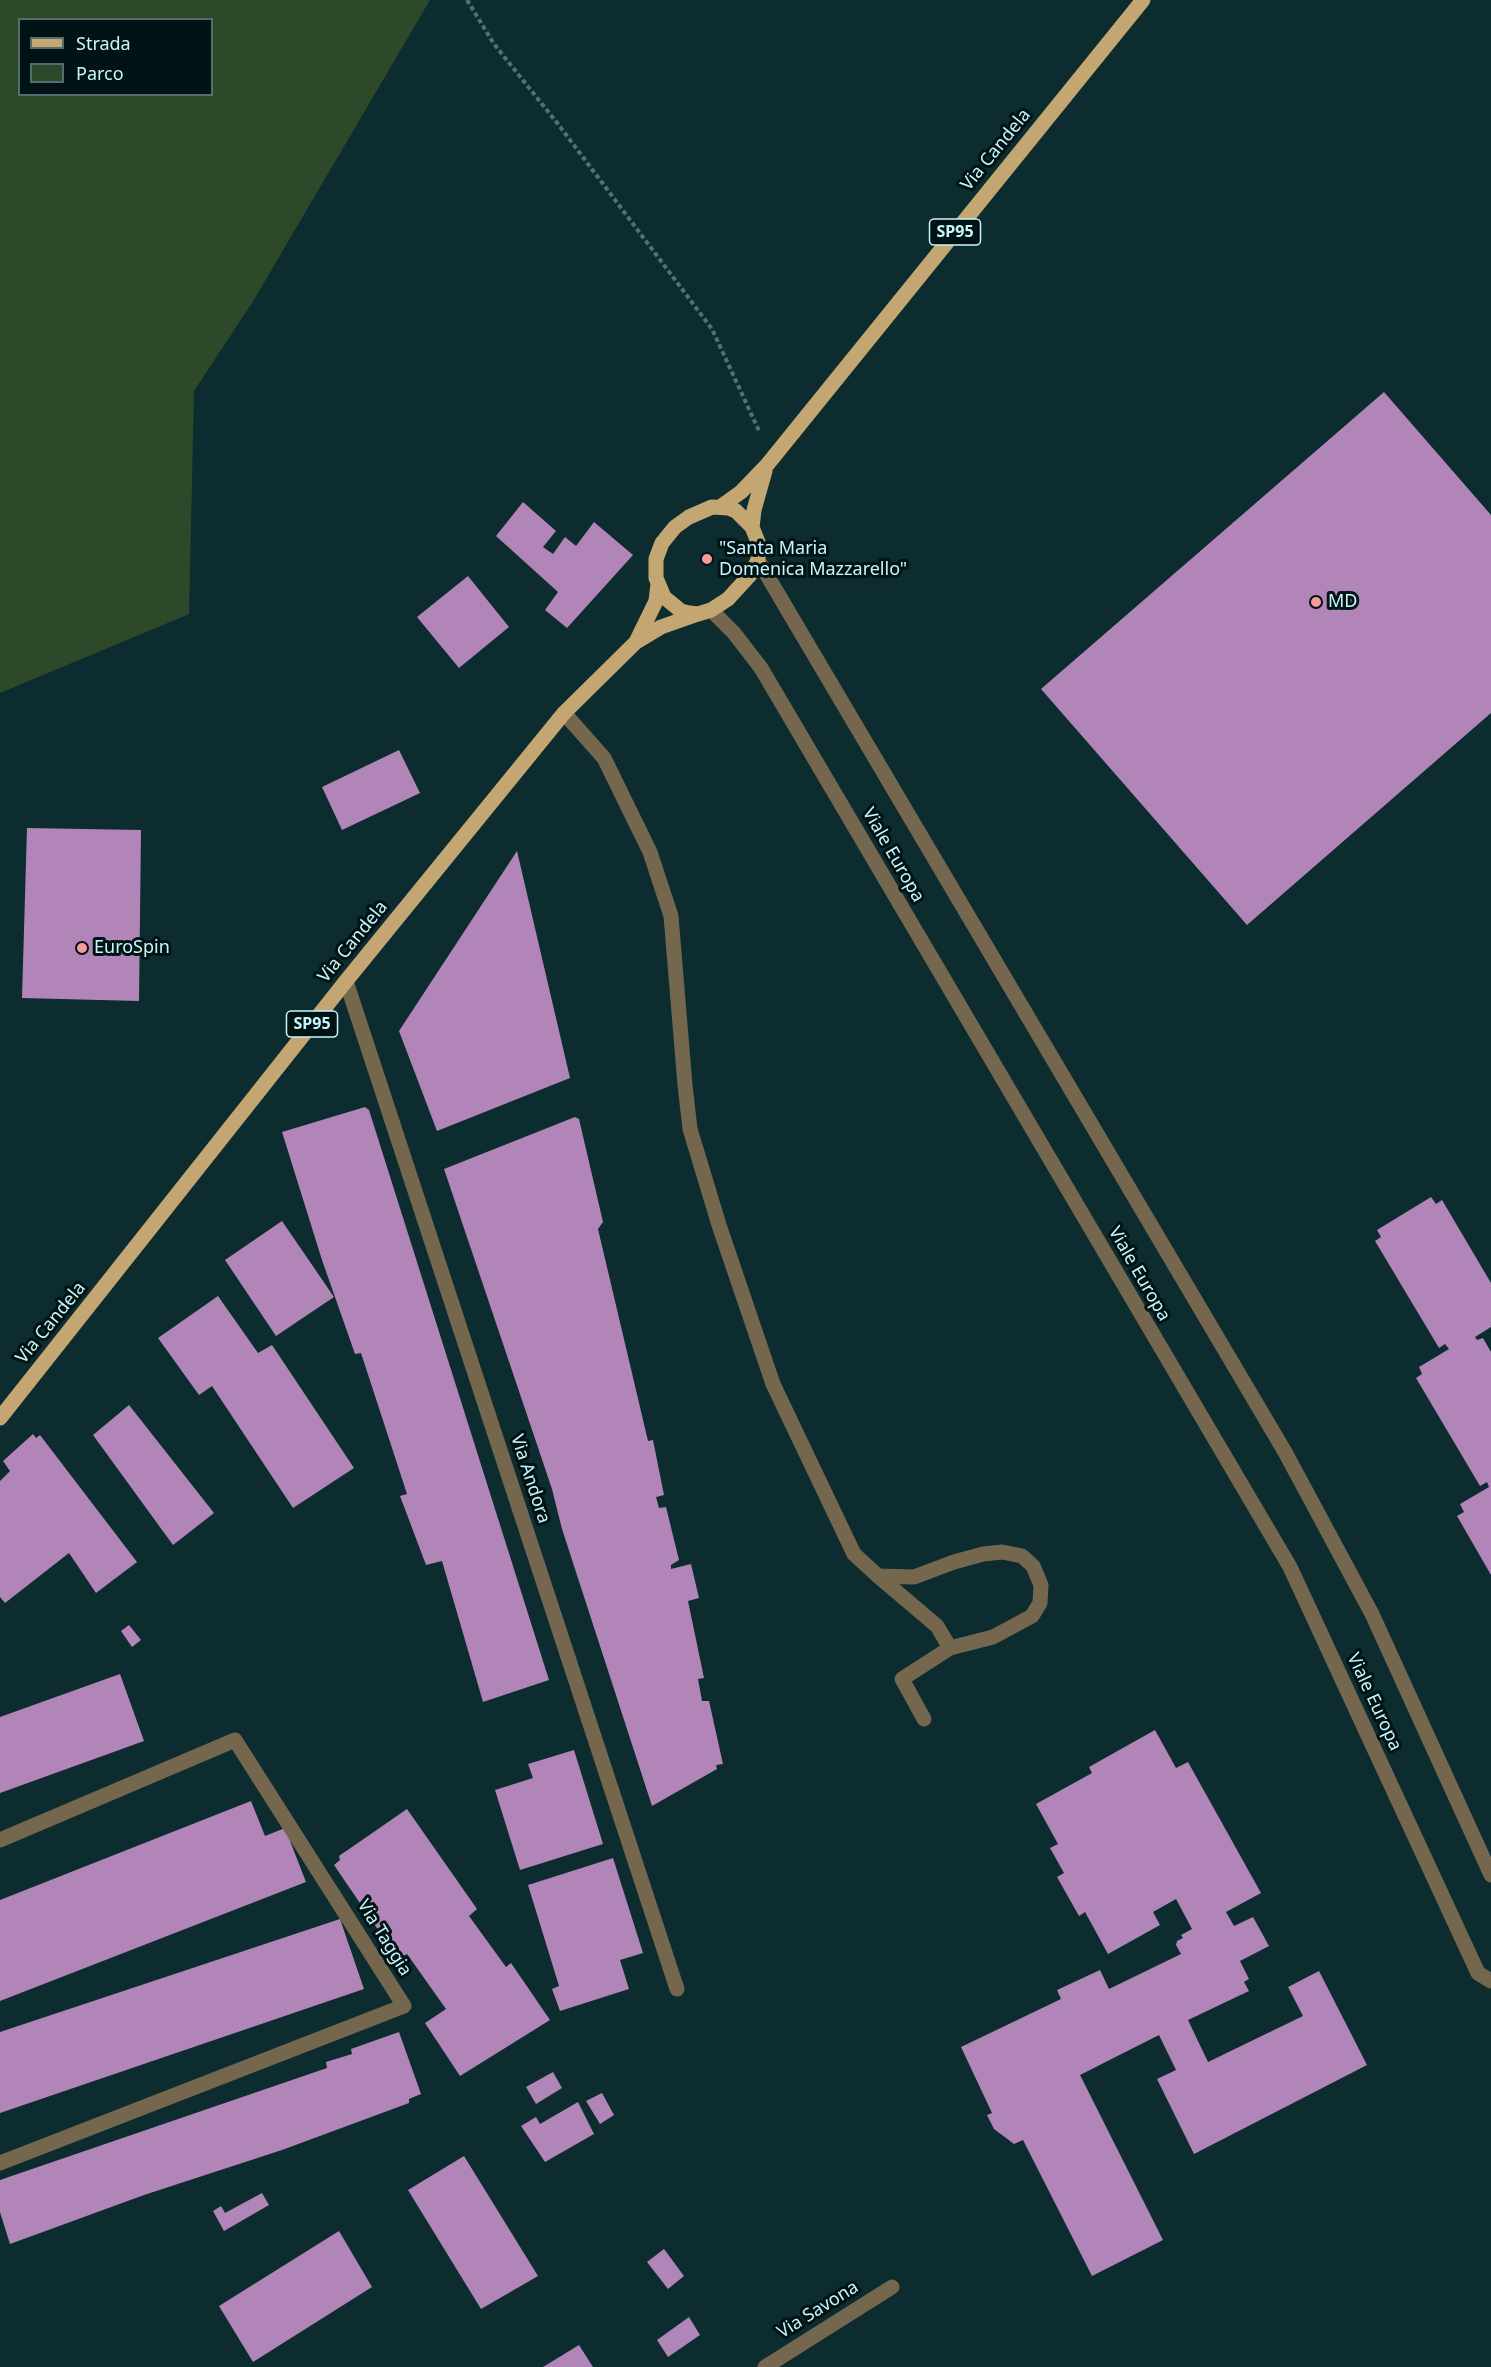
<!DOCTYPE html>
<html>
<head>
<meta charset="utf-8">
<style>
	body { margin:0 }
	#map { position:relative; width:1491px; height:2367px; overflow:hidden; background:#0c2c2f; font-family:"Noto Sans",sans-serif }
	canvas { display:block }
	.legend { position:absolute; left:18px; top:18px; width:195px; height:78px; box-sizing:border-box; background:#011315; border:2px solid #516e71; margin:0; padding:8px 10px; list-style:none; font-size:18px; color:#c9f6fa }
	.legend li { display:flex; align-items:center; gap:12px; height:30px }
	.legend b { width:30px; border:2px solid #516e71 }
</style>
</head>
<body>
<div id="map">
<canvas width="1491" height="2367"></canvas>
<ul class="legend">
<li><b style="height:8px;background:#c3a672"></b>Strada</li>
<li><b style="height:16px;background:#2d492a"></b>Parco</li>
</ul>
</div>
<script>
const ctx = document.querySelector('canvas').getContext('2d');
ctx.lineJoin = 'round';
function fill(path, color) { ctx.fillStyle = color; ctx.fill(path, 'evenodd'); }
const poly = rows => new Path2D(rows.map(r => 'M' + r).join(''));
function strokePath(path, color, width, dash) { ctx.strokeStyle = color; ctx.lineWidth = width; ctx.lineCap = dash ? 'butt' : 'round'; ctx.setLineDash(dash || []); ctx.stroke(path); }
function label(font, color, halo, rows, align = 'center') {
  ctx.font = font + ' "Noto Sans",sans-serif'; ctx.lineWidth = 6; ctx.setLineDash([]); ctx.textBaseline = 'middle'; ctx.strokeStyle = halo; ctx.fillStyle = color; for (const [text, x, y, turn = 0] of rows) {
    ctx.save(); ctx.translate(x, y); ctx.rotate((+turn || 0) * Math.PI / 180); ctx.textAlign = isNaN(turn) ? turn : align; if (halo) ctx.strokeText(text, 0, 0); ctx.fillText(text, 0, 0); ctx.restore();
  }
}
fill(poly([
	[0,0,430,0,252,303,194,391,189,614,0,693],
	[20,20,212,20,212,94,20,94]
]), '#2d492a');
fill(poly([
	[1384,392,1491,515,1491,713,1247,925,1041,689],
	[523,502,556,531,543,547,553,554,565,537,576,546,594,522,633,555,567,628,545,610,558,592,496,536],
	[468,576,509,627,459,668,417,617],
	[399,750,420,793,342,830,322,787],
	[27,828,141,830,139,1001,22,998],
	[517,851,570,1078,437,1131,399,1031],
	[365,1107,369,1110,549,1680,483,1702,442,1561,426,1565,400,1496,407,1494,361,1353,355,1354,322,1260,282,1132],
	[575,1117,579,1119,603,1222,598,1229,648,1441,653,1440,664,1495,656,1497,659,1508,666,1507,679,1560,671,1565,671,1569,691,1564,699,1598,688,1601,704,1678,698,1679,702,1701,709,1701,723,1764,716,1765,717,1769,652,1806,562,1529,552,1489,444,1169],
	[1431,1197,1436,1204,1442,1200,1491,1283,1491,1327,1475,1337,1477,1340,1483,1338,1491,1352,1491,1575,1457,1516,1464,1512,1460,1504,1489,1487,1487,1482,1480,1486,1416,1378,1422,1374,1419,1367,1449,1349,1445,1344,1439,1348,1375,1241,1381,1237,1377,1230],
	[282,1221,334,1297,276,1336,225,1260],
	[218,1296,258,1353,272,1345,354,1468,293,1508,212,1386,199,1395,158,1338],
	[129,1405,214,1513,173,1545,93,1435],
	[33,1434,36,1438,40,1435,137,1562,96,1593,69,1553,5,1603,0,1597,0,1481,10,1471,3,1461],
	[129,1625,141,1640,132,1647,121,1631],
	[120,1674,144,1741,0,1793,0,1717],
	[1155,1730,1176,1768,1188,1762,1261,1893,1226,1912,1234,1926,1253,1917,1269,1946,1240,1961,1249,1979,1244,1982,1249,1991,1188,2020,1208,2062,1303,2016,1288,1987,1319,1971,1367,2065,1194,2154,1157,2079,1176,2070,1159,2035,1080,2075,1163,2240,1092,2276,1023,2140,1014,2144,994,2129,987,2115,992,2113,961,2047,1061,1999,1057,1990,1100,1970,1109,1989,1181,1954,1176,1945,1177,1941,1183,1938,1181,1935,1192,1929,1176,1899,1153,1912,1160,1925,1108,1954,1085,1912,1079,1916,1057,1877,1064,1873,1050,1848,1058,1844,1036,1804,1092,1773,1089,1767],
	[574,1750,603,1844,520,1870,495,1790,533,1778,528,1764],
	[251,1801,265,1836,285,1828,306,1882,0,2001,0,1900],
	[407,1809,477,1909,469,1916,506,1967,511,1963,550,2020,460,2076,425,2023,446,2009,407,1954,398,1959,334,1865,340,1860,339,1856],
	[613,1858,643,1953,620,1960,629,1989,560,2011,552,1989,559,1986,528,1885],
	[340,1919,364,1989,0,2113,0,2032],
	[399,2032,421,2094,409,2099,409,2103,282,2150,144,2195,10,2244,0,2212,0,2180,327,2068,326,2062,352,2054,351,2049],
	[553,2072,562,2088,536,2104,526,2087],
	[602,2093,614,2115,600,2124,586,2101],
	[578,2102,594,2134,545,2162,521,2126,536,2117,540,2124],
	[464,2156,538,2276,481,2309,408,2190],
	[262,2193,269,2205,224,2231,213,2211,221,2206,225,2213],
	[339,2231,372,2287,253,2362,219,2306],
	[664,2249,684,2276,668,2289,647,2262],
	[689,2317,700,2335,668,2357,657,2340],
	[579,2345,593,2367,543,2367]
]), '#b285b9');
strokePath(poly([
	[467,0,494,44,558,124,712,329,760,433]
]), '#4e7376', 4, [4.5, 3]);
strokePath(poly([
	[564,713,604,758,650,852,671,916,685,1085,690,1129,719,1225,773,1384,854,1554,878,1576,914,1577,954,1562,983,1554,1002,1552,1022,1556,1033,1566,1041,1585,1040,1603,1032,1616,993,1637,950,1648,902,1679,924,1719],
	[878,1576,937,1626,950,1648]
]), '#75674e', 15);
strokePath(poly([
	[346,981,677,1989],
	[0,1840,235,1740,404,2006,0,2163],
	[765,2367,892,2287]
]), '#75674e', 15);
strokePath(poly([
	[758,560,1285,1452,1372,1614,1491,1875],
	[711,610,734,633,761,668,1290,1567,1478,1973,1491,1981]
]), '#75674e', 15);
strokePath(poly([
	[712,507,729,508,736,511,752,527,758,542,758,560,750,575,728,599,711,610,698,614,689,613,681,611,664,597,656,578,656,559,662,543,675,527,689,517,712,507],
	[720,507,741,492,767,465,1143,0],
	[752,527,754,510,765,471],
	[636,642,656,601,658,584],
	[0,1418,346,981,564,713,636,642,661,627,698,614]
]), '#c3a672', 15);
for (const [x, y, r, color] of [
	[707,559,6,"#f59b98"],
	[1316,602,6,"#f59b98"],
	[82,948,6,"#f59b98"]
]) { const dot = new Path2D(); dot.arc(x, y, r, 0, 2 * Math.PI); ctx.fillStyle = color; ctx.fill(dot); strokePath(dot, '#011315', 2); }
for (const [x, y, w] of [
	[955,232,51],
	[312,1024,51]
]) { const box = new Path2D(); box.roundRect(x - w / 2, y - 13, w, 26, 4.5); ctx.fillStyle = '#011315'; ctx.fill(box); strokePath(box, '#c9f6fa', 1.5); }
label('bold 16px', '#c9f6fa', null, [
	["SP95",955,232],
	["SP95",312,1024]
]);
label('18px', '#c9f6fa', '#011315', [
	["Via Candela",996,150,-51],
	["Viale Europa",893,855,60],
	["Via Candela",353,942,-51],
	["Viale Europa",1139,1274,60],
	["Via Candela",51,1323,-51],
	["Via Andora",530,1479,72],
	["Viale Europa",1374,1702,65],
	["Via Taggia",384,1938,58],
	["Via Savona",818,2310,-32]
]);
label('18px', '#c9f6fa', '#011315', [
	["\"Santa Maria",719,549],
	["Domenica Mazzarello\"",719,570],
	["MD",1328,602],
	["EuroSpin",94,948]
], 'left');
</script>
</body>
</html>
